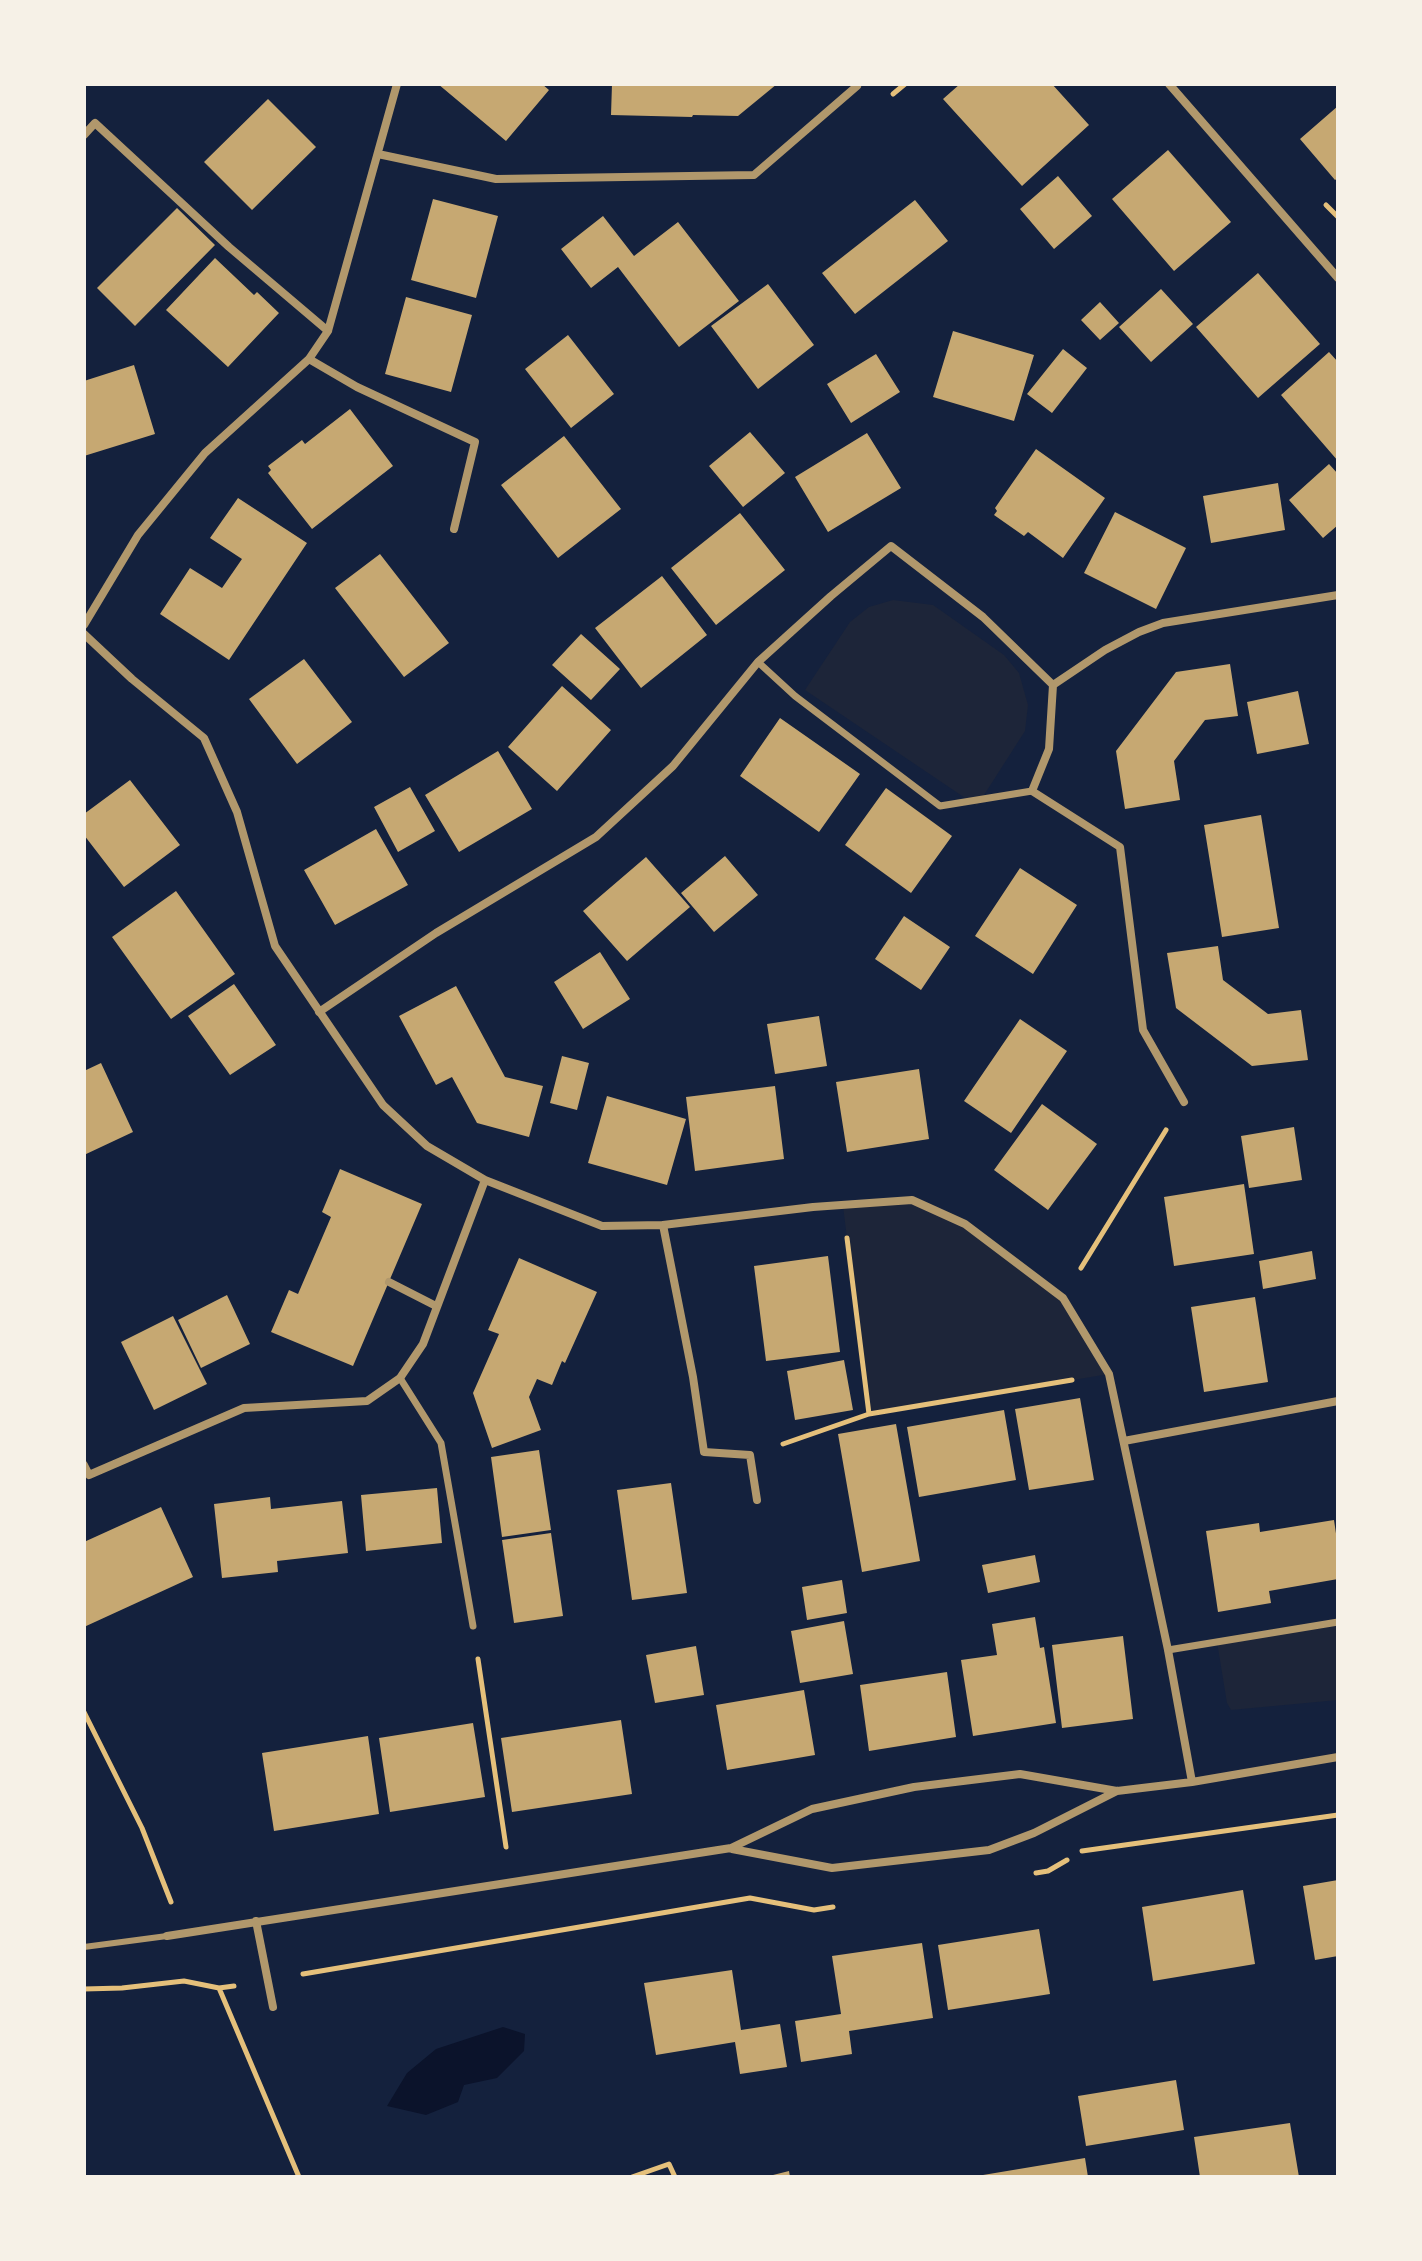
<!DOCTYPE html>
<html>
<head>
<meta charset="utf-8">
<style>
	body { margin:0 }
	#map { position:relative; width:1422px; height:2261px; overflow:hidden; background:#14213d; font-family:"Work Sans",sans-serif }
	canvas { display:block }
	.frame { position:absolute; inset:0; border:86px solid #f6f1e7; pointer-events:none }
</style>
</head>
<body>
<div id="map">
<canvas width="1422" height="2261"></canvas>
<div class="frame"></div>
</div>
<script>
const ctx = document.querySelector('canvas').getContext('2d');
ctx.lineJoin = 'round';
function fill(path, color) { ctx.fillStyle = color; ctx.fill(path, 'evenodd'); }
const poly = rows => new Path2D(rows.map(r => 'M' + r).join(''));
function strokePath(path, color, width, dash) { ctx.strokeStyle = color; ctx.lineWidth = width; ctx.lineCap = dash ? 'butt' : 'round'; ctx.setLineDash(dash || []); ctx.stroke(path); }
fill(poly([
	[893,600,933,605,1004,655,1019,673,1028,705,1025,731,977,806,805,690,850,622,869,607],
	[912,1200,965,1224,1063,1298,1109,1374,869,1414,843,1206],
	[1338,1622,1338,1700,1231,1710,1227,1703,1217,1642]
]), '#1d2539');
fill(poly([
	[503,2027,525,2034,524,2051,497,2078,464,2085,458,2102,426,2115,387,2106,407,2073,436,2049]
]), '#0b132b');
fill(poly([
	[438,84,542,84,549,90,506,141],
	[612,84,777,84,738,116,693,115,692,117,611,115],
	[960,84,1052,84,1089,125,1022,186,943,99],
	[268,99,316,147,252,210,204,162],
	[1338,106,1338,178,1335,180,1300,139],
	[1168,150,1231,222,1174,271,1112,199],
	[1058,176,1092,216,1054,249,1020,209],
	[433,199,498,216,476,298,411,280],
	[915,200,948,241,855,314,822,273],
	[177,208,215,245,135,326,97,288],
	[603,216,634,256,678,222,739,301,679,347,618,267,591,288,561,249],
	[215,258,254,295,257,292,279,313,228,367,166,310],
	[1258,273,1320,344,1258,398,1196,327],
	[768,284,814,345,758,389,711,326],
	[1161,289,1193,324,1151,362,1119,327],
	[406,297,472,315,451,392,385,374],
	[1100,302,1119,323,1100,340,1081,320],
	[953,331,1034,355,1014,421,933,397],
	[568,335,614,394,571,428,525,369],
	[1063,349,1087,368,1052,413,1027,394],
	[1329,352,1338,362,1338,461,1281,395],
	[876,354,900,392,851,423,827,384],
	[134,365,155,434,84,456,84,381],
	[350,409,393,466,312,529,268,473,271,470,268,466,302,440,305,444],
	[750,432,785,473,743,507,709,466],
	[867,433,901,488,828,532,795,477],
	[564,436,621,509,558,558,501,485],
	[1036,449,1105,498,1063,558,1028,532,1024,536,994,515,997,511,995,508],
	[1329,464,1338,474,1338,525,1323,538,1289,500],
	[1278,483,1285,530,1211,543,1203,496],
	[238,498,307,543,229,660,160,614,190,568,222,588,242,559,210,538],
	[1115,512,1186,548,1156,609,1084,573],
	[740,513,785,570,716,625,671,568],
	[380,554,449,643,404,677,335,588],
	[662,576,707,635,641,688,595,628],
	[581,634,620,669,591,700,552,665],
	[304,659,352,722,297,764,249,699],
	[1230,664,1238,716,1205,720,1174,761,1180,800,1125,809,1116,751,1176,672],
	[562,686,611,730,557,791,508,747],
	[1298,691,1309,744,1257,754,1247,702],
	[780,718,860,774,819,832,740,776],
	[498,751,532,809,459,852,425,795],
	[130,780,180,845,124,887,84,835,84,814],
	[410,787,435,831,398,852,374,807],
	[886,788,952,836,911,893,845,845],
	[1261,815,1279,928,1222,937,1204,825],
	[376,829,408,885,335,925,304,870],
	[725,856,758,895,714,932,681,893],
	[646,857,690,907,627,961,583,911],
	[1020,868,1077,905,1033,974,975,936],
	[176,891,235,974,171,1019,112,937],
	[904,916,950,947,921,990,875,959],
	[1218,946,1223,980,1268,1014,1301,1010,1308,1060,1252,1066,1176,1008,1167,953],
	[600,952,630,999,583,1029,554,982],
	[234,984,276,1045,230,1075,188,1016],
	[456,986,505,1077,543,1086,529,1137,477,1123,452,1077,436,1085,399,1016],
	[819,1016,827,1066,775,1074,767,1024],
	[1020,1019,1067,1051,1011,1133,964,1101],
	[562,1056,589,1063,577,1110,550,1103],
	[101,1063,133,1132,84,1155,84,1071],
	[919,1069,929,1139,847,1152,836,1082],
	[775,1086,784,1159,695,1171,686,1097],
	[607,1096,686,1119,667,1185,588,1163],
	[1042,1104,1097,1144,1048,1210,994,1170],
	[1294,1127,1302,1180,1249,1188,1241,1136],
	[340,1169,422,1204,353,1366,271,1332,289,1290,298,1294,331,1217,322,1212],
	[1244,1184,1254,1254,1174,1266,1164,1197],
	[1312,1251,1316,1279,1263,1289,1259,1261],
	[828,1256,840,1352,766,1361,754,1266],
	[519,1258,597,1292,565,1363,562,1361,552,1385,537,1379,529,1397,541,1430,492,1448,473,1393,499,1334,488,1330],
	[227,1295,250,1344,201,1368,178,1320],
	[1255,1297,1268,1382,1204,1392,1191,1307],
	[173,1316,207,1384,154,1410,121,1342],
	[844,1360,853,1410,795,1420,787,1371],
	[1080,1398,1094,1480,1029,1490,1015,1409],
	[1004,1410,1016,1480,919,1497,907,1427],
	[896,1424,920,1561,862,1572,838,1434],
	[539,1450,551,1530,502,1537,491,1457],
	[671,1483,687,1593,632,1600,617,1490],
	[437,1488,442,1543,366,1551,361,1495],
	[270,1497,271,1509,342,1501,348,1553,277,1561,278,1572,222,1578,214,1504],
	[161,1507,193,1577,84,1627,84,1542],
	[1334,1520,1338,1547,1338,1579,1269,1591,1271,1603,1218,1612,1206,1531,1259,1523,1260,1532],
	[551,1533,563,1616,514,1623,502,1540],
	[1035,1555,1040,1582,988,1593,982,1565],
	[842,1580,847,1613,807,1620,802,1587],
	[1035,1617,1040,1648,1044,1647,1056,1723,973,1736,961,1660,997,1655,992,1624],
	[844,1621,853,1674,800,1683,791,1631],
	[1123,1636,1133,1719,1062,1728,1052,1645],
	[696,1646,704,1695,655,1703,646,1655],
	[947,1672,956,1737,869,1751,860,1685],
	[804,1690,815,1755,727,1770,716,1705],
	[621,1720,632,1794,512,1812,501,1738],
	[473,1723,485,1797,390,1812,379,1738],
	[368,1736,379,1814,274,1831,262,1753],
	[1338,1880,1338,1956,1315,1960,1303,1886],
	[1243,1890,1255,1964,1153,1981,1142,1907],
	[1039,1929,1050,1994,948,2010,938,1945],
	[922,1943,933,2018,849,2031,852,2054,801,2062,795,2021,841,2014,832,1956],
	[732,1970,741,2030,780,2024,787,2067,740,2074,735,2042,656,2055,644,1983],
	[1176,2080,1184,2130,1086,2146,1078,2096],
	[1290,2123,1299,2177,1200,2177,1194,2137],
	[1085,2158,1088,2177,983,2177,983,2175],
	[789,2171,790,2177,769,2177,769,2176]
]), '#c6a872');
strokePath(poly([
	[893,94,905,84],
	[1326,205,1338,217],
	[847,1238,869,1414,1072,1380],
	[1081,1268,1166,1130],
	[783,1444,869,1414],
	[478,1659,506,1847],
	[84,1712,142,1828,171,1902],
	[1082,1851,1338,1815],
	[1036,1873,1048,1871,1067,1860],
	[303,1974,750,1898,814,1910,833,1907],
	[219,1988,299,2177],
	[84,1989,122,1988,184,1981,219,1988,234,1986],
	[632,2177,669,2164,675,2177]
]), '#e5c07b', 5);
strokePath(poly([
	[84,1947,167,1936]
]), '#b1986c', 6);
strokePath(poly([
	[758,662,795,696,940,806,1032,791],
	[400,1378,441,1443,473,1626],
	[1168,1650,1338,1622]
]), '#b1986c', 7);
strokePath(poly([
	[1169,84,1338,278],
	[84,135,95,123,229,247,328,331],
	[378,154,496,179,754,175,857,86],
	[309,359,357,387,475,442,454,529],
	[84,625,138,535,205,453,309,359,328,331,397,84],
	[84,634,132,679,204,738,237,812,275,946,383,1105,427,1146,485,1180,602,1226,663,1225,813,1207,912,1200,965,1224,1063,1298,1109,1374,1168,1650,1192,1782],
	[1053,685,1105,650,1139,632,1163,623,1338,595],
	[319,1012,436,933,596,837,673,766,758,662,831,596,891,546,983,617,1053,685,1049,749,1032,791,1120,847,1143,1030,1184,1102],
	[663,1225,693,1377,704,1452,750,1455,757,1500],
	[389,1282,436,1306],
	[1124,1441,1338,1401],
	[84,1465,89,1475,244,1408,367,1401,400,1378,423,1344,485,1180],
	[732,1849,832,1868,989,1850,1034,1833,1117,1791],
	[256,1921,273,2007],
	[167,1936,731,1848,812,1809,914,1787,1020,1774,1117,1791,1192,1782,1338,1757]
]), '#b1986c', 8);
</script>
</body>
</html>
